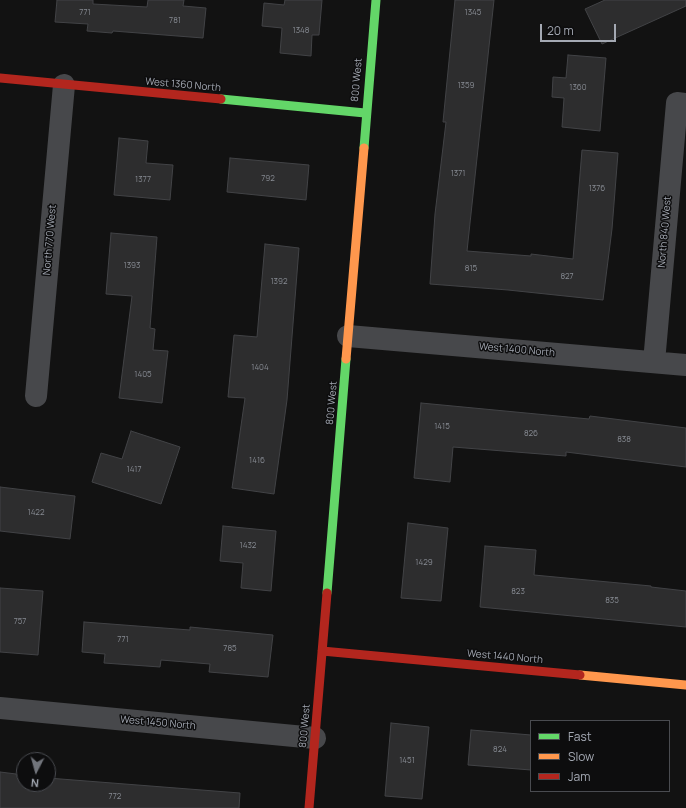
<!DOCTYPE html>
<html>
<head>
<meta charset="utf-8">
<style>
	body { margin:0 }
	#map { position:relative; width:686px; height:808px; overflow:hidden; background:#121212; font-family:Manrope,sans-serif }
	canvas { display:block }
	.legend { position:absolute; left:530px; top:720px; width:140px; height:72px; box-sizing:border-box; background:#0d0d0e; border:1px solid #494b50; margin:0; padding:5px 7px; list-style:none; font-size:12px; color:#a4a9b3 }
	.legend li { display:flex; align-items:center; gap:8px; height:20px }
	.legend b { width:20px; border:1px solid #494b50 }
	.north { position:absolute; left:16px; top:752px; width:40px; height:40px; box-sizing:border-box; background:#0d0d0e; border:1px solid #494b50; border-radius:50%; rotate:186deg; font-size:11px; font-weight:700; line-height:16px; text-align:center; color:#a4a9b3 }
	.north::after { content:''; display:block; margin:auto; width:14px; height:18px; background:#71747b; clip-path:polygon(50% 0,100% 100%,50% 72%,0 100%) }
	.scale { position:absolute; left:540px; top:24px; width:76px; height:18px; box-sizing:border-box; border:2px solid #a4a9b3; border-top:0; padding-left:5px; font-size:12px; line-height:14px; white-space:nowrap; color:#a4a9b3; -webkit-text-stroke:3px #0d0d0e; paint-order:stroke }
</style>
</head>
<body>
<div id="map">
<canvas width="686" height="808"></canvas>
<ul class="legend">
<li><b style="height:5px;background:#63d668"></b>Fast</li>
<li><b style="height:5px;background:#ff974d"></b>Slow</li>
<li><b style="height:5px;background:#b3261e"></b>Jam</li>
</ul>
<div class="north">N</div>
<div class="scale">20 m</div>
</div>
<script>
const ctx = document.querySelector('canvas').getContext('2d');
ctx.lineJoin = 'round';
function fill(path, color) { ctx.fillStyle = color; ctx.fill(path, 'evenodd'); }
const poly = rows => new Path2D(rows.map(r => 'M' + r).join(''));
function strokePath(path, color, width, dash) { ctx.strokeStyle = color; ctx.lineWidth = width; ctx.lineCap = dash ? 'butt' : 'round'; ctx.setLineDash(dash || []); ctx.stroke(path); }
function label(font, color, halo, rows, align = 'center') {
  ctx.font = font + ' Manrope,sans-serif'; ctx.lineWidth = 3; ctx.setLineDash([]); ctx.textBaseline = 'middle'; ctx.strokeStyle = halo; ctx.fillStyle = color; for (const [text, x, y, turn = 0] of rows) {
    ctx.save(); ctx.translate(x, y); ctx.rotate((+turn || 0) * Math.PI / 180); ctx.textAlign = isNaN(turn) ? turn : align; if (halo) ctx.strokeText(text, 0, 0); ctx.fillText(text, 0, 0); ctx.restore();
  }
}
const building = poly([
	[57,0,93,0,93,4,147,7,148,0,184,0,183,6,206,8,203,38,113,31,112,33,87,31,88,24,55,22,57,0],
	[285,0,322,0,319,35,312,35,311,56,280,53,282,28,262,26,264,3,284,5,285,0],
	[455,0,494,0,467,251,531,256,531,254,573,259,582,150,618,153,612,229,603,300,508,290,430,284,435,214,446,122,443,122,455,0],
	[605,0,686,0,686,6,602,44,585,9,605,0],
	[568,55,606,58,600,131,562,127,564,98,552,97,553,77,566,78,568,55],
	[119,138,148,141,146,163,173,165,170,200,114,195,119,138],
	[230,158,309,165,306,200,227,192,230,158],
	[111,233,157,237,150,328,155,329,153,350,168,351,162,403,119,398,132,296,106,294,111,233],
	[265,244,299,248,287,400,274,494,232,488,245,398,228,397,234,335,257,337,265,244],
	[421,403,589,419,590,416,686,428,686,467,566,452,566,456,453,447,450,482,414,478,421,403],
	[131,431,180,447,161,504,92,482,101,453,122,459,131,431],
	[0,487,75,496,70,539,0,531,0,487],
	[408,523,448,528,441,601,401,598,408,523],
	[223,526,276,531,271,591,241,588,243,563,220,561,223,526],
	[485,546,536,550,534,575,651,586,651,587,686,591,686,627,480,607,485,546],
	[0,588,43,591,38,655,0,652,0,588],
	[84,622,190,630,190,627,273,635,268,677,209,672,210,664,161,660,160,667,104,663,105,654,82,652,84,622],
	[391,723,429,727,422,799,385,796,391,723],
	[471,730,531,735,531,770,468,765,471,730],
	[0,772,24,775,24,784,48,784,48,778,240,793,239,808,0,808,0,772]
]);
fill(building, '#2d2d2e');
strokePath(building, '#424346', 1);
strokePath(poly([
	[348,336,686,365],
	[654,362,677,103,686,104],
	[36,396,64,85],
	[0,708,315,738]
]), '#47484b', 22);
strokePath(poly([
	[221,99,365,113],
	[364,148,376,0],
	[327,593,346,359]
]), '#63d668', 9);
strokePath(poly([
	[346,359,364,148],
	[580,675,686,685]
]), '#ff974d', 9);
strokePath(poly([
	[0,78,221,99],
	[322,651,580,675],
	[309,808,327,593]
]), '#b3261e', 9);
label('8px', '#868a92', null, [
	["771",85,13],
	["1345",473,13],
	["781",175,21],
	["1348",301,31],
	["1359",466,86],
	["1360",578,88],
	["1371",458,174],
	["792",268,179],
	["1377",143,180],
	["1376",597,189],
	["1393",132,266],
	["815",471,269],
	["827",567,277],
	["1392",279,282],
	["1404",260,368],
	["1405",143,375],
	["1415",442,427],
	["826",531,434],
	["838",624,440],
	["1416",257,461],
	["1417",134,470],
	["1422",36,513],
	["1432",248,546],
	["1429",424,563],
	["823",518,592],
	["835",612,601],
	["757",20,622],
	["771",123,640],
	["785",230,649],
	["824",500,750],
	["1451",407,761],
	["772",115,797]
]);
label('10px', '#a4a9b3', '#0d0d0e', [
	["800 West",357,80,-85],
	["West 1360 North",183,85,5],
	["North 840 West",665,232,-85],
	["North 770 West",50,240,-85],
	["West 1400 North",517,350,5],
	["800 West",332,403,-85],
	["West 1440 North",505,657,5],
	["West 1450 North",158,723,5],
	["800 West",305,726,-85]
]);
</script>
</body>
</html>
